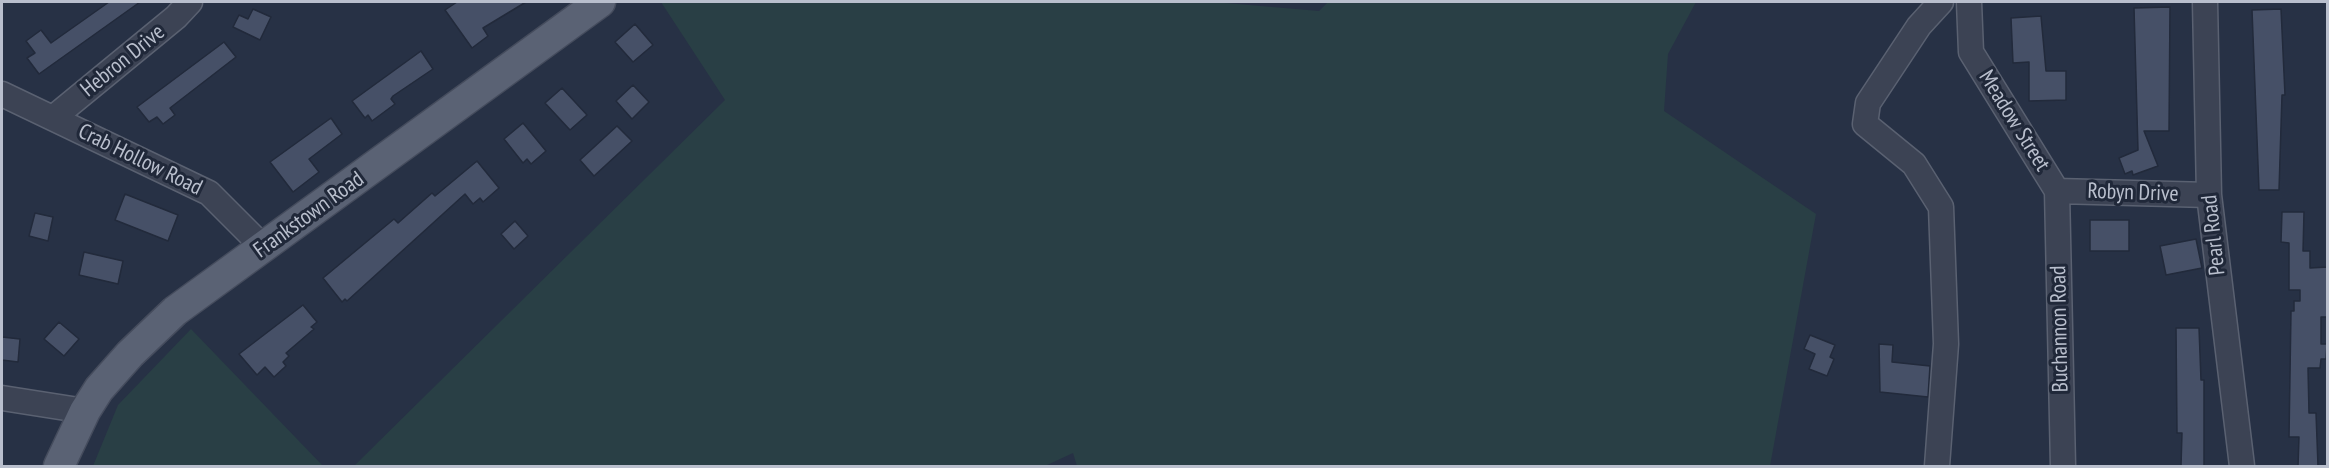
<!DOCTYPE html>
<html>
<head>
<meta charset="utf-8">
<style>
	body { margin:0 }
	#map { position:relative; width:2329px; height:468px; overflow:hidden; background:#273145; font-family:"PT Sans Narrow",sans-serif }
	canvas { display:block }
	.frame { position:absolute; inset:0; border:3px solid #b9bfcd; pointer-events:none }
</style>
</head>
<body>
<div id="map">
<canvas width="2329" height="468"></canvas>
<div class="frame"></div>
</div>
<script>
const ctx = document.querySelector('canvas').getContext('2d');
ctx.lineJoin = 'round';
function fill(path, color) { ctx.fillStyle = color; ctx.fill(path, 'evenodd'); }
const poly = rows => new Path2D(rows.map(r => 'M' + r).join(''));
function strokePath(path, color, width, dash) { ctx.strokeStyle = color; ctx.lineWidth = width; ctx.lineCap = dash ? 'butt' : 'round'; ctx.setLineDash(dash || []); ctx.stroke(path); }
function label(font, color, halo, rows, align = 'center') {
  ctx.font = font + ' "PT Sans Narrow",sans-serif'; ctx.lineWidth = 6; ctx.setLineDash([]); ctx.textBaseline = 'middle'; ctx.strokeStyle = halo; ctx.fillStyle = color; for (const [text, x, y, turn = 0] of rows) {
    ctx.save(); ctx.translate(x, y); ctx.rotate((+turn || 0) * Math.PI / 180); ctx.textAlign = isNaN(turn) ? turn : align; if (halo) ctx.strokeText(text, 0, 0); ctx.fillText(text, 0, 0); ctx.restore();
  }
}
fill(poly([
	[661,2,1214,2,1319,11,1328,2,1696,2,1668,54,1664,111,1816,214,1770,466,1077,466,1073,453,1045,466,354,466,725,100],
	[191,329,323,466,93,466,118,405]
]), '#293f45');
const building = poly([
	[109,2,140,2,39,74,27,58,35,53,26,41,41,30,51,43,109,2],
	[457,2,526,2,483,28,488,36,472,48,445,10,457,2],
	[2170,7,2169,131,2144,131,2158,166,2133,175,2132,171,2125,174,2119,158,2138,150,2134,8,2170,7],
	[253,9,271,17,260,40,233,27,239,15,248,19,253,9],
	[2281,9,2285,95,2282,95,2279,190,2259,190,2252,10,2281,9],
	[2041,16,2046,71,2066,71,2066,100,2029,101,2029,62,2013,63,2011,18,2041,16],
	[635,24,653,45,633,62,615,42,635,24],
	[224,42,236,57,170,108,175,115,163,124,157,117,149,122,137,107,224,42],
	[421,51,433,69,393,96,391,99,395,104,372,121,368,115,365,118,352,101,421,51],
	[633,85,649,102,632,119,616,101,633,85],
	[562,88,587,115,570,130,545,103,562,88],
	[331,118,342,134,309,159,319,172,293,192,270,162,331,118],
	[523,123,546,151,531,164,527,159,523,163,504,139,523,123],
	[617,126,632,141,594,176,580,160,617,126],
	[477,161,499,188,483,202,480,198,473,204,465,194,347,301,345,299,342,302,323,278,394,219,398,223,432,193,435,196,477,161],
	[125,194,178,215,168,241,115,220,125,194],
	[2282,212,2304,212,2303,251,2310,251,2310,268,2328,267,2328,317,2321,317,2321,344,2327,344,2326,359,2321,359,2320,368,2308,368,2309,413,2316,413,2318,466,2298,466,2299,437,2289,437,2291,311,2294,311,2294,301,2300,301,2300,290,2289,290,2289,243,2281,242,2282,212],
	[35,213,53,217,48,241,29,236,35,213],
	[2090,220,2129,220,2129,251,2090,251,2090,220],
	[515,221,528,236,514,249,501,234,515,221],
	[2196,239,2202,268,2166,275,2160,246,2196,239],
	[84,252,123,261,118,284,79,275,84,252],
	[303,305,317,322,311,327,314,329,286,353,289,356,283,362,286,366,274,377,265,367,257,375,239,354,303,305],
	[59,322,79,339,64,356,44,339,59,322],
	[2176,328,2199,328,2201,380,2204,380,2204,466,2181,466,2182,433,2177,433,2176,328],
	[1810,335,1835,345,1830,357,1834,359,1827,376,1809,369,1815,354,1804,349,1810,335],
	[2,337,20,339,18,362,2,360,2,337],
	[1879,344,1893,345,1892,362,1930,366,1928,397,1880,392,1879,344]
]);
fill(building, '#465067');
strokePath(building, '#222a3b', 1.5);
const minor = poly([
	[1969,2,1971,52,2057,191],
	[2205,2,2209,195,2242,466],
	[2,94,209,193,264,248],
	[53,118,176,17,190,2],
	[2057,191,2063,466],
	[2057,191,2209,195],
	[2,398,85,411],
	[1937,466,1946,344,1941,207,1914,164,1865,124,1868,103,1919,26,1941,2]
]);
const major = poly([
	[59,466,85,411,99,389,130,354,175,311,600,2]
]);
strokePath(minor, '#5a6171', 27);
strokePath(major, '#454c5d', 33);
strokePath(minor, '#3c4354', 24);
strokePath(major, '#5a6274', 30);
label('22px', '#b9bfcd', '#202839', [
	["Hebron Drive",123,61,-39],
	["Meadow Street",2014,121,58],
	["Crab Hollow Road",140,160,26],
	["Robyn Drive",2133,193,2],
	["Frankstown Road",309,215,-36],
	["Pearl Road",2214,235,-96],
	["Buchannon Road",2060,329,-91]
]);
</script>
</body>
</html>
